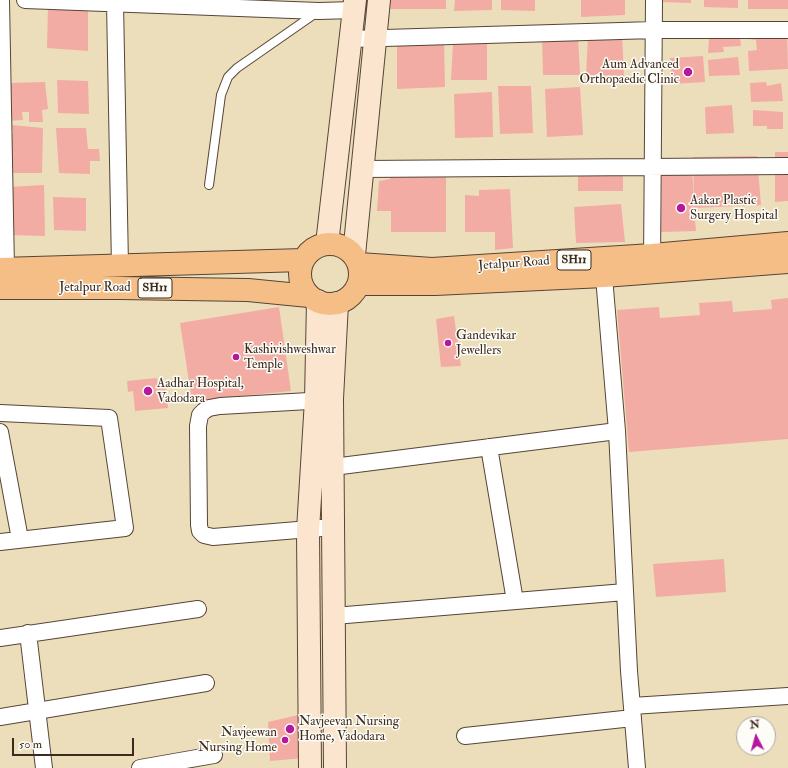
<!DOCTYPE html>
<html>
<head>
<meta charset="utf-8">
<style>
	body { margin:0 }
	#map { position:relative; width:788px; height:768px; overflow:hidden; background:#ecdebb; font-family:"IM FELL Double Pica",serif }
	canvas { display:block }
	.north { position:absolute; left:736px; top:716px; width:40px; height:40px; box-sizing:border-box; background:#fdfcf7; border:1px solid #afa8a0; border-radius:50%; rotate:354deg; font-size:11px; font-weight:700; line-height:16px; text-align:center; color:#3b2a1e }
	.north::after { content:''; display:block; margin:auto; width:14px; height:18px; background:#b5179e; clip-path:polygon(50% 0,100% 100%,50% 72%,0 100%) }
	.scale { position:absolute; left:12px; top:738px; width:122px; height:18px; box-sizing:border-box; border:2px solid #3b2a1e; border-top:0; padding-left:5px; font-size:12px; line-height:14px; white-space:nowrap; color:#3b2a1e; -webkit-text-stroke:3px #fdfcf7; paint-order:stroke }
</style>
</head>
<body>
<div id="map">
<canvas width="788" height="768"></canvas>
<div class="north">N</div>
<div class="scale">50 m</div>
</div>
<script>
const ctx = document.querySelector('canvas').getContext('2d');
ctx.lineJoin = 'round';
function fill(path, color) { ctx.fillStyle = color; ctx.fill(path, 'evenodd'); }
const poly = rows => new Path2D(rows.map(r => 'M' + r).join(''));
function strokePath(path, color, width, dash) { ctx.strokeStyle = color; ctx.lineWidth = width; ctx.lineCap = dash ? 'butt' : 'round'; ctx.setLineDash(dash || []); ctx.stroke(path); }
function label(font, color, halo, rows, align = 'center') {
  ctx.font = font + ' "IM FELL Double Pica",serif'; ctx.lineWidth = 3; ctx.setLineDash([]); ctx.textBaseline = 'middle'; ctx.strokeStyle = halo; ctx.fillStyle = color; for (const [text, x, y, turn = 0] of rows) {
    ctx.save(); ctx.translate(x, y); ctx.rotate((+turn || 0) * Math.PI / 180); ctx.textAlign = isNaN(turn) ? turn : align; if (halo) ctx.strokeText(text, 0, 0); ctx.fillText(text, 0, 0); ctx.restore();
  }
}
fill(poly([
	[391,0,446,0,446,9,390,9],
	[455,0,492,0,492,10,454,11],
	[501,0,535,0,535,11,501,10],
	[581,0,625,0,625,15,581,17],
	[661,0,691,0,691,3,661,2],
	[704,0,738,0,738,8,704,7],
	[748,0,788,0,788,9,748,9],
	[48,6,88,8,88,51,47,48],
	[748,30,787,31,788,69,749,71,748,51,757,50,756,40,749,39],
	[622,34,624,76,586,75,588,36],
	[578,35,580,75,543,75,542,36],
	[740,37,741,46,723,47,724,52,708,53,709,38],
	[444,41,445,87,397,89,397,43],
	[487,42,487,80,451,80,453,44],
	[703,56,705,82,672,84,670,58],
	[738,57,740,75,709,76,708,60],
	[57,80,88,81,89,114,58,113],
	[45,82,48,109,42,110,43,122,29,122,29,112,22,112,23,120,6,121,6,108,12,108,10,83],
	[766,82,767,86,781,83,783,101,751,102,750,83],
	[498,86,531,86,533,133,500,134],
	[580,87,583,135,547,137,545,89],
	[492,92,493,137,455,138,454,94],
	[732,105,734,133,706,134,705,107],
	[753,110,783,112,783,129,767,129,767,126,753,126],
	[12,125,43,128,42,173,11,173,12,153,7,153,6,135,13,134],
	[56,128,86,128,88,149,99,149,100,161,90,161,90,174,59,173],
	[775,152,788,152,788,201,775,202],
	[757,156,761,205,694,208,696,231,661,232,662,167,692,170,694,199,693,157],
	[393,160,446,161,446,232,391,232,391,211,377,211,379,181,390,179],
	[578,169,623,170,623,191,578,191],
	[44,185,45,236,8,235,7,187],
	[510,189,513,248,495,250,495,232,465,232,465,195,479,196,479,190],
	[53,197,86,198,86,231,54,230],
	[621,204,625,242,576,243,574,207],
	[788,298,788,439,629,452,617,310,659,307,660,318,700,315,699,303,732,301,733,312,772,309,771,300],
	[279,307,291,391,192,401,180,323],
	[454,316,461,366,441,367,436,319],
	[157,378,158,387,166,386,168,408,135,411,133,391,128,392,127,381],
	[724,559,726,592,656,597,653,564],
	[298,715,304,758,270,761,268,722]
]), '#f2aca4');
const lane = poly([
	[209,185,221,95,228,77,237,68,316,13]
]);
const street = poly([
	[1,0,6,269],
	[25,0,319,11,354,10],
	[115,3,120,266],
	[351,39,654,30,788,30],
	[362,169,788,166],
	[652,264,654,0],
	[603,265,617,431,629,671,637,768],
	[327,400,220,406,209,408,204,411,200,415,198,426,199,525,200,531,204,535,213,537,334,527],
	[0,413,109,418,125,528,0,542],
	[0,432,20,539],
	[489,447,515,601],
	[333,467,617,431],
	[334,616,625,592],
	[28,633,44,768],
	[0,638,198,609],
	[632,706,788,696],
	[0,717,206,683],
	[465,736,633,718],
	[140,768,214,755]
]);
const secondary = poly([
	[327,244,355,0],
	[354,255,379,0],
	[310,768,308,530,316,400,318,301],
	[335,768,332,399,337,303]
]);
const primary = poly([
	'300 274a30 30 0 1 1 60 0a30 30 0 1 1-60 0Z',
	[359,264,432,269,652,255,788,243],
	[0,269,303,260],
	[359,284,435,284,604,276,788,262],
	[0,288,120,288,248,290,309,296]
]);
strokePath(lane, '#564536', 10);
strokePath(street, '#564536', 18);
strokePath(secondary, '#564536', 24);
strokePath(primary, '#564536', 24);
strokePath(lane, '#fff', 8);
strokePath(street, '#fff', 16);
strokePath(secondary, '#fbe5cf', 22);
strokePath(primary, '#f6be87', 22);
for (const [x, y, r, color] of [
	[688,72,5,"#b5179e"],
	[681,208,5,"#b5179e"],
	[448,343,4,"#b5179e"],
	[236,357,4,"#b5179e"],
	[148,391,5,"#b5179e"],
	[290,729,5,"#b5179e"],
	[285,740,4,"#b5179e"]
]) { const dot = new Path2D(); dot.arc(x, y, r, 0, 2 * Math.PI); ctx.fillStyle = color; ctx.fill(dot); strokePath(dot, '#fdfcf7', 1.5); }
for (const [x, y, w] of [
	[574,260,34],
	[155,288,34]
]) { const box = new Path2D(); box.roundRect(x - w / 2, y - 10, w, 20, 3); ctx.fillStyle = '#fdfcf7'; ctx.fill(box); strokePath(box, '#3b2a1e', 1); }
label('bold 12px', '#3b2a1e', null, [
	["SH11",574,260],
	["SH11",155,288]
]);
label('13px', '#3b2a1e', '#fdfcf7', [
	["Aum Advanced",679,65,"right"],
	["Orthopaedic Clinic",679,80,"right"],
	["Aakar Plastic",690,201],
	["Surgery Hospital",690,216],
	["Gandevikar",456,336],
	["Jewellers",456,351],
	["Kashivishweshwar",244,350],
	["Temple",244,365],
	["Aadhar Hospital,",157,384],
	["Vadodara",157,399],
	["Navjeevan Nursing",299,722],
	["Home, Vadodara",299,737],
	["Navjeewan",277,733,"right"],
	["Nursing Home",277,748,"right"]
], 'left');
label('13px', '#3b2a1e', '#fdfcf7', [
	["Jetalpur Road",514,264,-4],
	["Jetalpur Road",95,288]
]);
</script>
</body>
</html>
